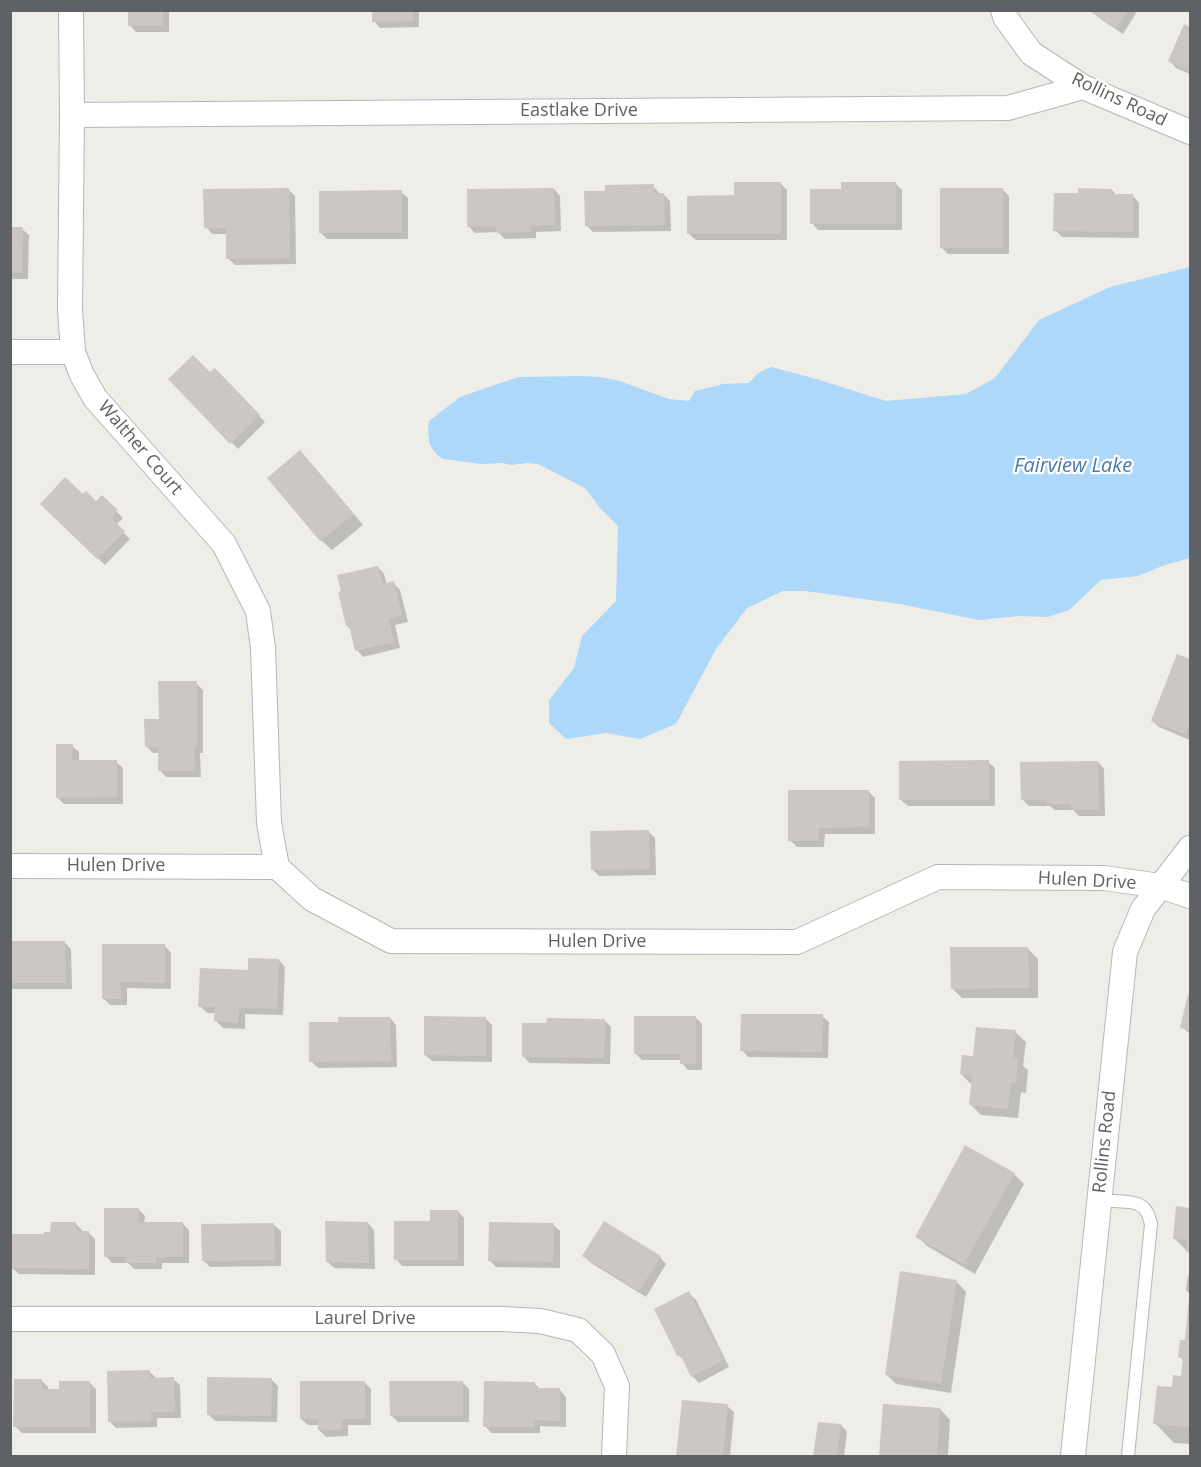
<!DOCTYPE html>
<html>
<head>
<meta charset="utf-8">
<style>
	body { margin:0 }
	#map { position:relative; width:1201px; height:1467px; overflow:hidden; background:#efede7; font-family:"Open Sans",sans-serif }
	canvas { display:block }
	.frame { position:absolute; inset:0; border:12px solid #5e6166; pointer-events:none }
</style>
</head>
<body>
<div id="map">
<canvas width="1201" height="1467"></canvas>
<div class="frame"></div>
</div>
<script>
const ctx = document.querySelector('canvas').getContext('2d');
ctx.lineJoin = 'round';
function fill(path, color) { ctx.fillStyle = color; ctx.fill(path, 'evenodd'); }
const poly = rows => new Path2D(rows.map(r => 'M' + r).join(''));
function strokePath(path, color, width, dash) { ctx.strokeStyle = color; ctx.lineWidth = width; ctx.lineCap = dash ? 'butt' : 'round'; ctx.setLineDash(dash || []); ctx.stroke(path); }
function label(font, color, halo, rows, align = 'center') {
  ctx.font = font + ' "Open Sans",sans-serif'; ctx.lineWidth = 4.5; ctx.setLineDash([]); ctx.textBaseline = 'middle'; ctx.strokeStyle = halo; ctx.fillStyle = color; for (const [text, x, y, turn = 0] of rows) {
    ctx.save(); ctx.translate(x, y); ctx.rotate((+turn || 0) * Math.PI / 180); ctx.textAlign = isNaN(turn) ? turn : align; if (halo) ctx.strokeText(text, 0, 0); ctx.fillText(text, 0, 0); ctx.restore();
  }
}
fill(poly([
	[1190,267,1190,558,1162,566,1138,576,1101,580,1069,610,1048,617,1019,616,979,620,900,604,805,591,783,591,747,608,716,649,676,724,640,739,606,733,566,739,549,723,549,700,574,668,582,636,616,601,618,526,601,509,585,488,538,464,527,463,511,465,503,463,481,464,443,459,436,454,430,445,428,433,429,421,460,397,518,377,580,376,600,377,620,381,669,399,689,401,695,391,723,384,749,383,758,373,771,367,813,378,886,401,966,394,995,378,1039,320,1110,287]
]), '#add8f9');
fill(poly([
	[130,10,169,10,169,32,136,32,130,25],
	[373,10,419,10,419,27,380,28,374,21],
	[1093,10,1138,10,1123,34,1099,18,1093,12],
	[1185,26,1190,29,1190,74,1176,68,1170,61],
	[780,183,787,190,787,240,696,240,689,234],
	[896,184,902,190,902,230,818,230,812,223,843,191],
	[653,186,660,194,663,194,670,201,671,231,593,232,586,225,607,192],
	[288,189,295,196,296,264,235,265,228,258,227,234,212,234,206,227],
	[554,189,560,196,561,231,536,232,536,238,505,239,498,232,475,233,468,226],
	[1002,189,1009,196,1009,254,948,254,942,248],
	[1112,190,1117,196,1133,196,1139,203,1139,238,1062,237,1055,230,1080,195],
	[401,192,408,198,408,239,327,239,321,233],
	[10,229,22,229,29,235,28,279,10,279],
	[215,370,265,422,238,449,170,379,210,374],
	[310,462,363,525,332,550,321,540,270,478],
	[10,467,11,468,11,505,10,505],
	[83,496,96,503,102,497,123,518,116,525,130,539,105,565,42,504],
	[378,567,384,574,387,585,393,583,400,590,408,622,395,625,400,648,363,657,357,650,351,630,347,626],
	[1178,656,1190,661,1190,740,1159,727,1152,721],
	[196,683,203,690,203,753,200,753,201,777,166,777,160,770,160,753,153,753,146,746,160,720],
	[72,746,79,752,79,762,116,762,123,768,123,804,64,804,57,797],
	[988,762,995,768,995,806,908,806,901,800],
	[1098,762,1104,769,1105,816,1079,816,1073,810,1055,810,1050,806,1029,806,1022,799],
	[868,791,875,798,875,834,825,834,824,847,797,847,790,840],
	[648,831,655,838,656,875,599,876,592,869],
	[10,943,65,943,71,949,72,989,10,989],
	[103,946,165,946,171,953,171,989,127,988,127,1005,110,1005,103,998],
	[1028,949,1038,959,1038,998,962,998,952,988],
	[279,960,285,967,283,1015,245,1014,245,1029,223,1028,216,1021,216,1013,207,1013,200,1006,250,972],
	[1189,996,1190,996,1190,1034,1182,1027],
	[822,1016,829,1022,828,1058,748,1057,742,1050],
	[390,1018,396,1025,397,1067,318,1068,311,1061,339,1023],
	[485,1018,492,1025,492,1062,432,1061,425,1055],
	[696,1018,702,1024,702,1070,688,1070,682,1063,682,1060,642,1060,635,1053],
	[604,1020,611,1027,610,1064,530,1063,523,1056],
	[1015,1032,1026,1042,1023,1066,1028,1070,1026,1093,1021,1092,1018,1118,981,1115,970,1104,972,1085,961,1074,975,1058],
	[1014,1174,1024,1184,975,1274,927,1246,917,1236],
	[1177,1208,1190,1209,1190,1254,1174,1238],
	[138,1209,145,1216,144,1224,182,1223,189,1230,189,1263,162,1263,162,1269,134,1269,128,1263,112,1263,106,1256],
	[458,1211,464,1218,464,1266,402,1266,396,1259],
	[368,1223,374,1230,375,1269,334,1268,328,1262],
	[76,1224,82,1230,82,1233,89,1233,95,1239,95,1275,19,1274,12,1268,46,1235],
	[274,1225,281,1231,281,1266,210,1267,203,1260],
	[553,1225,560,1231,560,1268,496,1267,489,1260],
	[584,1256,660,1257,666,1264,646,1297,591,1263],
	[1188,1275,1190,1276,1190,1294,1186,1290],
	[956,1281,966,1292,951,1393,896,1384,886,1374],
	[689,1293,696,1300,729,1367,699,1383,692,1376,685,1361,678,1355],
	[1190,1297,1190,1444,1174,1443,1155,1423,1183,1378,1184,1361,1180,1357,1186,1342],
	[149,1371,157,1379,173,1379,180,1385,181,1418,157,1418,157,1427,116,1428,109,1421],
	[271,1379,278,1386,277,1422,215,1421,208,1414],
	[42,1381,48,1387,48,1390,60,1390,89,1382,96,1389,96,1433,22,1433,15,1426],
	[462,1382,469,1389,469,1422,398,1422,391,1415],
	[365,1383,371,1389,371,1425,348,1425,348,1436,326,1437,319,1430,320,1425,308,1425,301,1419],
	[534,1383,541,1390,560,1390,566,1397,566,1427,540,1426,540,1433,491,1433,485,1426],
	[683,1401,727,1406,734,1412,730,1456,677,1456],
	[884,1406,940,1409,950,1420,948,1456,881,1456],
	[819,1424,841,1425,847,1432,844,1456,815,1456]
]), '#0003');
fill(poly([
	[128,10,163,10,163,26,128,26],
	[372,10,413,10,413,21,372,22],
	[1092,10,1128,10,1116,29,1091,12],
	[1184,24,1190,27,1190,72,1168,61],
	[734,182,781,182,781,234,687,234,687,196,734,195],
	[841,182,896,182,896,224,810,224,810,189,841,189],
	[654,184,654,193,664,193,665,225,585,226,584,191,605,191,605,185],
	[289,188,290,258,226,259,226,228,204,228,203,189],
	[554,188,555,225,530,226,530,232,497,233,496,226,467,227,467,189],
	[940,188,1003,188,1003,248,940,248],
	[1078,188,1112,189,1112,194,1133,194,1133,232,1053,231,1054,193,1078,193],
	[402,190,402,233,319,233,319,191],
	[10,227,23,227,22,273,10,273],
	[193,355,210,372,215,368,260,415,230,444,168,379],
	[300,450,354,514,320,541,267,478],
	[65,477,83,494,86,491,96,501,102,495,118,510,111,518,125,531,97,559,40,504],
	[378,566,383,584,394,581,402,615,389,619,394,642,355,651,349,625,346,626,338,592,341,591,337,575],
	[1177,654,1190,659,1190,723,1186,735,1151,721],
	[158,681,197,681,197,747,194,747,195,771,158,771,158,747,145,747,144,719,159,719],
	[56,744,73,744,72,760,117,760,117,797,56,798],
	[989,760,989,800,899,800,899,761],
	[1098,761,1099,810,1071,810,1071,804,1047,804,1047,800,1021,800,1020,762],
	[788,790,869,790,869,827,819,828,818,841,788,841],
	[649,830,650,869,591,870,590,831],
	[10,941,65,941,66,983,10,983],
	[102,944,165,944,165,983,121,982,121,999,102,999],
	[950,947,1028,947,1029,988,951,989],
	[248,958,279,959,277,1009,239,1008,238,1023,214,1021,215,1007,198,1007,200,968,248,970],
	[1188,994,1190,995,1190,1030,1180,1028],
	[741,1014,823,1014,822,1052,740,1051],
	[424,1016,486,1017,486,1056,424,1055],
	[634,1016,696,1016,696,1064,680,1064,680,1054,634,1054],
	[338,1017,390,1017,391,1061,309,1062,309,1022,338,1022],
	[547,1018,605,1019,604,1058,522,1057,522,1023,546,1023],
	[976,1027,1016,1030,1013,1058,1018,1059,1016,1083,1011,1083,1008,1109,969,1105,972,1075,960,1074,962,1055,973,1056],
	[965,1145,1015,1173,964,1264,915,1237],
	[1176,1206,1190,1208,1190,1252,1186,1252,1187,1240,1173,1239],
	[104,1208,139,1208,138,1222,183,1222,183,1257,156,1257,156,1263,126,1263,126,1257,104,1257],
	[430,1210,458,1210,458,1260,394,1260,394,1221,430,1221],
	[325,1221,368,1222,369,1263,326,1262],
	[604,1221,661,1256,639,1291,582,1256],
	[51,1222,76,1222,76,1231,89,1231,89,1269,11,1268,11,1234,44,1234,44,1232,50,1232],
	[489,1222,554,1223,553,1262,488,1261],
	[274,1223,275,1260,202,1261,201,1224],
	[900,1271,957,1280,941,1383,885,1375],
	[689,1291,724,1360,691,1377,680,1354,677,1356,654,1309],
	[1189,1298,1190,1298,1190,1427,1153,1424,1157,1386,1172,1387,1173,1375,1181,1376,1183,1358,1178,1357,1180,1340,1185,1340],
	[150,1370,150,1378,174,1377,175,1412,151,1412,151,1421,108,1422,107,1371],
	[207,1377,272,1378,271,1416,207,1415],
	[14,1379,42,1379,42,1389,59,1389,59,1381,90,1381,90,1427,13,1427],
	[300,1381,365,1381,365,1419,342,1419,342,1430,318,1430,318,1419,300,1419],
	[389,1381,463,1381,463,1416,390,1416],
	[484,1381,535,1382,535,1388,560,1388,560,1421,533,1420,534,1427,483,1427],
	[682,1400,728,1404,723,1456,676,1456],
	[883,1404,940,1408,937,1456,879,1456],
	[818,1422,841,1424,837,1456,813,1456]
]), '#cbc8c4');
const service = poly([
	[1099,1200,1129,1202,1138,1204,1144,1208,1148,1214,1151,1224,1128,1456]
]);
const minor = poly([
	[71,10,72,115,70,309,73,352,82,375,95,398,224,544,258,611,263,648,269,823,277,867],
	[1003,10,1005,17,1031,53,1083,87,1190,132],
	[72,115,1008,108,1083,87],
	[10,352,73,352],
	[10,866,277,867,312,899,391,941,797,942,938,877,1104,878,1160,886,1190,896],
	[10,1319,503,1319,540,1321,578,1330,603,1354,617,1386,614,1456],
	[1073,1456,1125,952,1143,909,1190,848]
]);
strokePath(service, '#b4b6ba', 14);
strokePath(minor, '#b4b6ba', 26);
strokePath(service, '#fff', 12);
strokePath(minor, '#fff', 24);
label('18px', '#5e6166', '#fff', [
	["Rollins Road",1119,100,25],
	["Eastlake Drive",579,111],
	["Walther Court",140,448,49],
	["Hulen Drive",116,866],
	["Hulen Drive",1087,881,3],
	["Hulen Drive",597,942],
	["Rollins Road",1105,1142,-84],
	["Laurel Drive",365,1319]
]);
label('italic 20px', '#4a79ab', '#fff', [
	["Fairview Lake",1073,466]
]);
</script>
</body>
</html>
